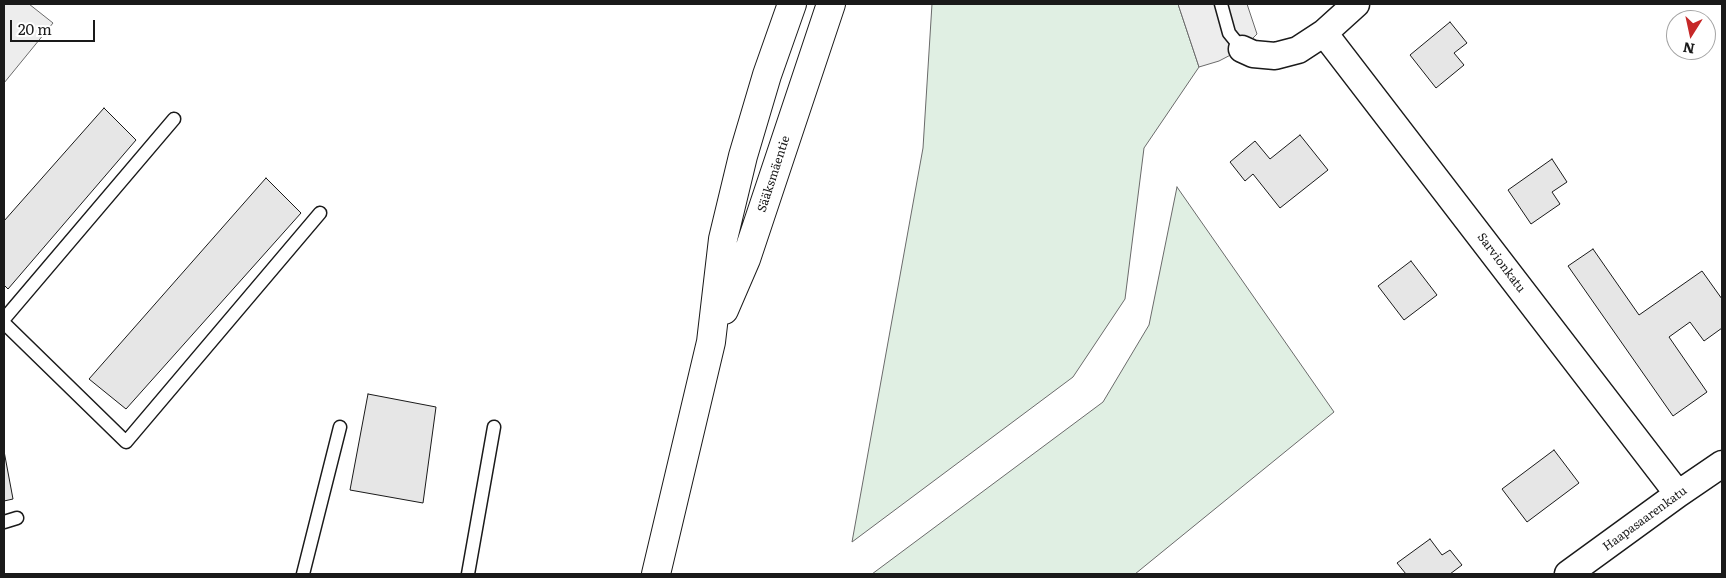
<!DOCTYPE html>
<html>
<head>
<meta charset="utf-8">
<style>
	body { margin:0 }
	#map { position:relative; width:1726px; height:578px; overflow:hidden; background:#fff; font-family:Literata,serif }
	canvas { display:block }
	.frame { position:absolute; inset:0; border:5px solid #1a1a1a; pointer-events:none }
	.north { position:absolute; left:1666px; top:10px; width:50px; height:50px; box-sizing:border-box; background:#fff; border:1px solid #a3a3a3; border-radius:50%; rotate:190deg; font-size:14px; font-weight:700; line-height:20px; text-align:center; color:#1a1a1a }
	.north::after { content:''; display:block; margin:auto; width:18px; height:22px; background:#c62828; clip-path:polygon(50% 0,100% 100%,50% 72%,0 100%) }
	.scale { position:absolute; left:10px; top:20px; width:85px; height:22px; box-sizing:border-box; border:2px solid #1a1a1a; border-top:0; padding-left:6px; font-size:15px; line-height:18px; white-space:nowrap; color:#1a1a1a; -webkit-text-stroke:4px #fff; paint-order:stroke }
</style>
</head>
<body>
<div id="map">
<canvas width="1726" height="578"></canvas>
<div class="frame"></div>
<div class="north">N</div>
<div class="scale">20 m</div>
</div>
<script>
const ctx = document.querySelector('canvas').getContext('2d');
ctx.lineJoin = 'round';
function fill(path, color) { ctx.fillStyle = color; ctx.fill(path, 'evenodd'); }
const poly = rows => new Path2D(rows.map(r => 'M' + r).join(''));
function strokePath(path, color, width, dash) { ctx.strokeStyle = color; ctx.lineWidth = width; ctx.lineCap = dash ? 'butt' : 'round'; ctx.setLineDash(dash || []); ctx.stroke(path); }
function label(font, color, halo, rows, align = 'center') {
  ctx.font = font + ' Literata,serif'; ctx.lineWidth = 4; ctx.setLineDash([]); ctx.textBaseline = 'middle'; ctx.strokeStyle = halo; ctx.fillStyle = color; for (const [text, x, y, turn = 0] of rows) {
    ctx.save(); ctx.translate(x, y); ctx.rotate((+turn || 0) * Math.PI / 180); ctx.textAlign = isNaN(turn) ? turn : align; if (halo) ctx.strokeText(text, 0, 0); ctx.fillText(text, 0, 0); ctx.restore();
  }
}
const green = poly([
	[932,4,1178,4,1199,67,1144,148,1125,299,1073,377,852,542,923,148,932,4],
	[1177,187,1334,412,1135,574,872,574,1103,402,1149,325,1177,187]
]);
fill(green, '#e0efe3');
strokePath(green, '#6a6a6a', 1);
const parking = poly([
	[4,4,29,4,53,23,4,83,4,4],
	[1178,4,1247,4,1257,34,1242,49,1219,61,1199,67,1178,4]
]);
fill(parking, '#ededed');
strokePath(parking, '#6a6a6a', 1);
const building = poly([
	[1450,22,1467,43,1454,53,1464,65,1436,88,1410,55,1450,22],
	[104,108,136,140,8,289,4,285,4,221,104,108],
	[1300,135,1328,170,1280,208,1253,174,1245,181,1230,162,1255,141,1270,159,1300,135],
	[1552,159,1567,182,1552,192,1560,204,1531,224,1508,190,1552,159],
	[266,178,301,213,126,409,89,379,266,178],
	[1593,249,1639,315,1702,271,1722,299,1722,328,1704,341,1690,322,1669,337,1707,392,1673,416,1568,266,1593,249],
	[1411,261,1437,295,1404,320,1378,286,1411,261],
	[368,394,436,407,423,503,350,490,368,394],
	[1554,450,1579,483,1527,522,1502,489,1554,450],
	[4,451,13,499,4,501,4,451],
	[1430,539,1442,555,1450,550,1462,565,1450,574,1406,574,1397,563,1430,539]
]);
fill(building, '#e6e6e6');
strokePath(building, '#1a1a1a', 1);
const lane = poly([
	[1221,4,1229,33,1242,49],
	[4,319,174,119],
	[4,323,126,442,320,213],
	[4,522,17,518],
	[303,574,340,427],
	[468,574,494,427]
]);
const street = poly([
	[1324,33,1678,494],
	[1242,49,1253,54,1275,56,1298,50,1324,33,1356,4],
	[1568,574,1678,494,1722,464]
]);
const secondary = poly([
	[724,310,746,259,831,4],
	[656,574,711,342,723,239,743,156,767,75,792,4]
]);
strokePath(lane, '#1a1a1a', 15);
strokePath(street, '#1a1a1a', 29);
strokePath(secondary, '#1a1a1a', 30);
strokePath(lane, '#fff', 12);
strokePath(street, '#fff', 26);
strokePath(secondary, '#fff', 28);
label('12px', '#1a1a1a', '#fff', [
	["Sääksmäentie",774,174,-72],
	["Sarvionkatu",1501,263,53],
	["Haapasaarenkatu",1645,519,-36]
]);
</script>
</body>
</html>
